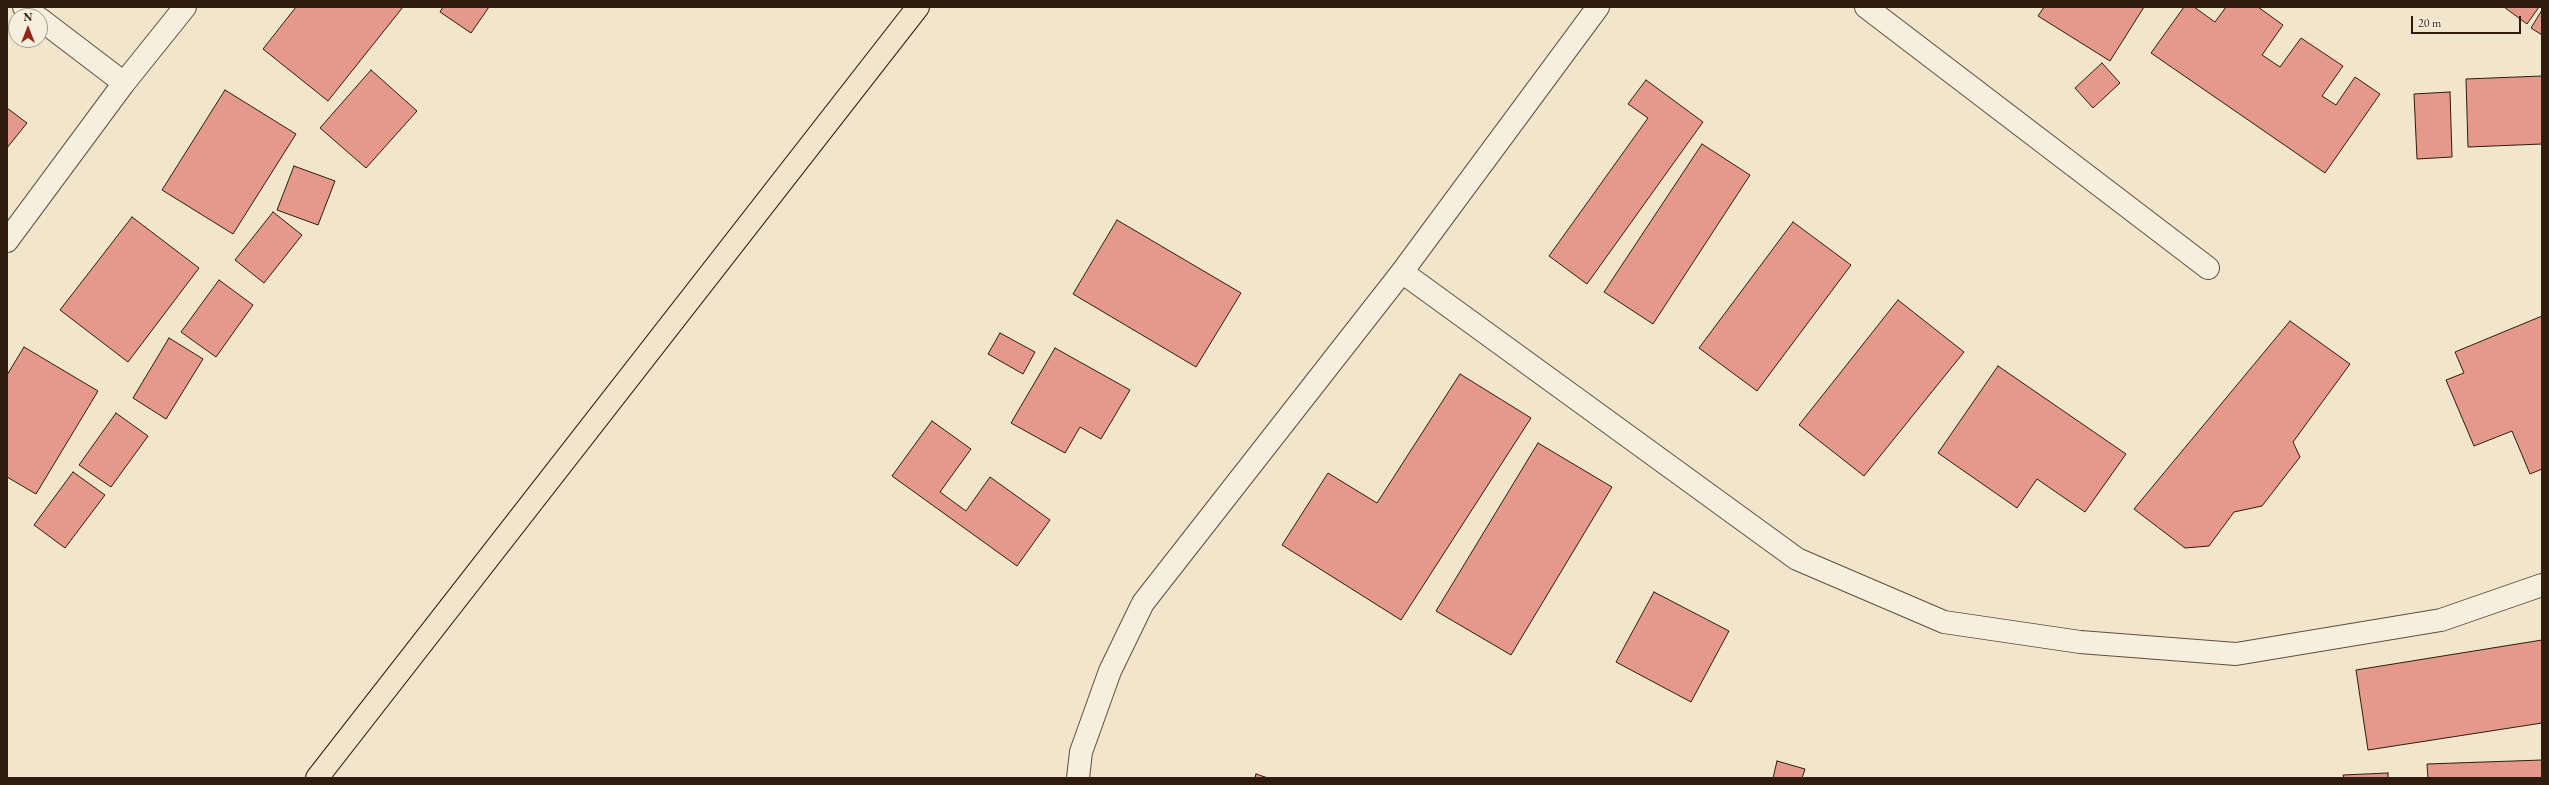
<!DOCTYPE html>
<html>
<head>
<meta charset="utf-8">
<style>
	body { margin:0 }
	#map { position:relative; width:2549px; height:785px; overflow:hidden; background:#f1e6cb; font-family:"EB Garamond",serif }
	canvas { display:block }
	.frame { position:absolute; inset:0; border:8px solid #301b0f; pointer-events:none }
	.north { position:absolute; left:8px; top:8px; width:40px; height:40px; box-sizing:border-box; background:#f6efdd; border:1px solid #a79a8b; border-radius:50%; rotate:0deg; font-size:11px; font-weight:700; line-height:16px; text-align:center; color:#301b0f }
	.north::after { content:''; display:block; margin:auto; width:14px; height:18px; background:#8f2418; clip-path:polygon(50% 0,100% 100%,50% 72%,0 100%) }
	.scale { position:absolute; left:2411px; top:16px; width:110px; height:18px; box-sizing:border-box; border:2px solid #301b0f; border-top:0; padding-left:5px; font-size:12px; line-height:14px; white-space:nowrap; color:#301b0f; -webkit-text-stroke:3px #f6efdd; paint-order:stroke }
</style>
</head>
<body>
<div id="map">
<canvas width="2549" height="785"></canvas>
<div class="frame"></div>
<div class="north">N</div>
<div class="scale">20 m</div>
</div>
<script>
const ctx = document.querySelector('canvas').getContext('2d');
ctx.lineJoin = 'round';
function fill(path, color) { ctx.fillStyle = color; ctx.fill(path, 'evenodd'); }
const poly = rows => new Path2D(rows.map(r => 'M' + r).join(''));
function strokePath(path, color, width, dash) { ctx.strokeStyle = color; ctx.lineWidth = width; ctx.lineCap = dash ? 'butt' : 'round'; ctx.setLineDash(dash || []); ctx.stroke(path); }
const building = poly([
	[296,7,403,7,328,101,263,49,296,7],
	[443,7,489,7,471,33,440,12,443,7],
	[2044,7,2144,7,2110,61,2038,16,2044,7],
	[2184,7,2194,7,2215,22,2226,7,2258,7,2283,25,2262,55,2280,67,2301,38,2343,66,2322,96,2336,105,2355,77,2380,94,2325,173,2151,53,2184,7],
	[2504,7,2539,7,2527,24,2504,7],
	[2542,10,2542,35,2531,28,2542,10],
	[2102,63,2120,83,2093,108,2075,88,2102,63],
	[371,70,417,111,366,168,320,128,371,70],
	[2542,76,2542,144,2468,147,2466,79,2542,76],
	[1646,80,1703,122,1587,284,1549,256,1648,118,1628,104,1646,80],
	[225,90,296,134,233,234,162,190,225,90],
	[2450,92,2452,157,2417,159,2414,94,2450,92],
	[7,108,27,123,7,148,7,108],
	[1702,144,1750,175,1653,324,1604,292,1702,144],
	[294,166,335,181,318,225,277,210,294,166],
	[273,212,302,235,264,283,235,260,273,212],
	[132,217,199,268,128,362,60,310,132,217],
	[1117,220,1241,293,1196,367,1073,294,1117,220],
	[1793,222,1851,265,1757,391,1699,348,1793,222],
	[219,280,253,305,216,357,181,332,219,280],
	[1898,300,1964,352,1864,476,1799,425,1898,300],
	[2542,316,2542,469,2530,474,2512,431,2474,446,2446,380,2464,373,2455,352,2542,316],
	[2290,321,2350,364,2293,442,2300,457,2262,506,2234,512,2209,546,2185,548,2134,509,2290,321],
	[1000,333,1035,352,1023,374,988,354,1000,333],
	[169,338,203,359,166,419,133,398,169,338],
	[24,347,98,391,36,494,7,477,7,375,24,347],
	[1055,348,1130,390,1101,439,1080,427,1065,453,1011,423,1055,348],
	[1998,366,2126,454,2085,512,2037,479,2017,508,1938,453,1998,366],
	[1460,374,1531,418,1401,620,1282,545,1328,473,1377,503,1460,374],
	[116,413,148,436,111,487,79,465,116,413],
	[932,421,971,449,940,492,966,511,990,477,1050,520,1017,566,892,476,932,421],
	[1538,443,1612,487,1511,655,1436,611,1538,443],
	[73,472,105,495,65,548,34,525,73,472],
	[1654,592,1729,631,1691,702,1616,662,1654,592],
	[2542,640,2542,723,2368,750,2356,670,2542,640],
	[2542,760,2542,778,2428,778,2427,764,2542,760],
	[1777,761,1805,769,1802,778,1773,778,1777,761],
	[2388,773,2388,778,2344,778,2343,775,2388,773],
	[1256,774,1268,778,1255,778,1256,774]
]);
fill(building, '#e4998a');
strokePath(building, '#301b0f', 1);
const minor = poly([
	[24,7,36,16],
	[1866,7,2208,268],
	[40,19,124,83],
	[7,241,124,83,185,7],
	[1402,272,1797,559,1944,622,2080,642,2236,654,2441,620,2542,585],
	[1078,778,1081,752,1110,671,1143,603,1402,272,1598,7]
]);
const major = poly([
	[317,778,918,7]
]);
strokePath(minor, '#604e3e', 24);
strokePath(major, '#301b0f', 24);
strokePath(minor, '#f6efdd', 22);
strokePath(major, '#f1e6cb', 22);
</script>
</body>
</html>
